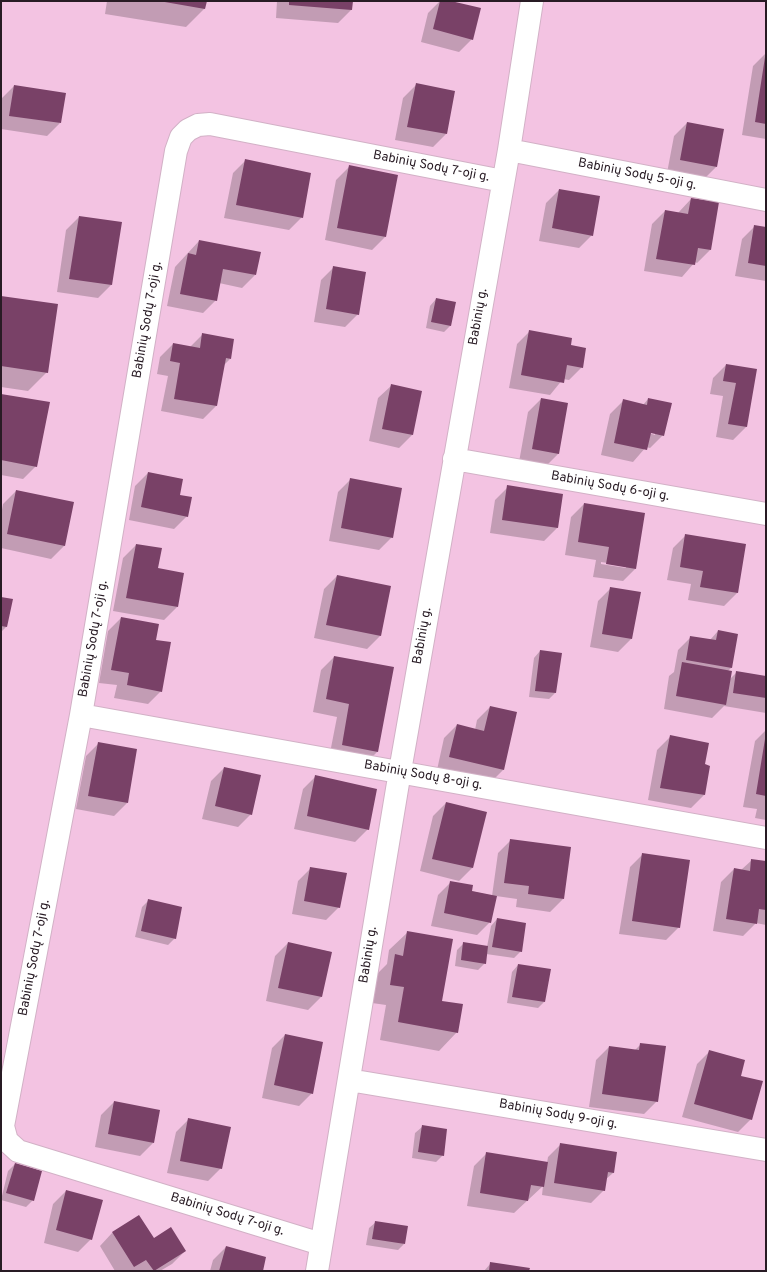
<!DOCTYPE html>
<html>
<head>
<meta charset="utf-8">
<style>
	body { margin:0 }
	#map { position:relative; width:767px; height:1272px; overflow:hidden; background:#fcf4f9; font-family:Overpass,sans-serif }
	canvas { display:block }
	.frame { position:absolute; inset:0; border:2px solid #281b24; pointer-events:none }
</style>
</head>
<body>
<div id="map">
<canvas width="767" height="1272"></canvas>
<div class="frame"></div>
</div>
<script>
const ctx = document.querySelector('canvas').getContext('2d');
ctx.lineJoin = 'round';
function fill(path, color) { ctx.fillStyle = color; ctx.fill(path, 'evenodd'); }
const poly = rows => new Path2D(rows.map(r => 'M' + r).join(''));
function strokePath(path, color, width, dash) { ctx.strokeStyle = color; ctx.lineWidth = width; ctx.lineCap = dash ? 'butt' : 'round'; ctx.setLineDash(dash || []); ctx.stroke(path); }
function label(font, color, halo, rows, align = 'center') {
  ctx.font = font + ' Overpass,sans-serif'; ctx.lineWidth = 4; ctx.setLineDash([]); ctx.textBaseline = 'middle'; ctx.strokeStyle = halo; ctx.fillStyle = color; for (const [text, x, y, turn = 0] of rows) {
    ctx.save(); ctx.translate(x, y); ctx.rotate((+turn || 0) * Math.PI / 180); ctx.textAlign = isNaN(turn) ? turn : align; if (halo) ctx.strokeText(text, 0, 0); ctx.fillText(text, 0, 0); ctx.restore();
  }
}
fill(poly([
	[1,1,766,1,766,1271,1,1271]
]), '#f3c3e2');
fill(poly([
	[107,1,206,1,204,9,186,27,105,14],
	[277,1,352,1,351,10,338,23,276,18],
	[440,1,447,1,472,39,459,52,421,42,428,13],
	[766,53,766,139,742,135,753,66],
	[416,85,454,92,446,134,433,147,395,140,403,98],
	[14,86,60,123,47,136,1,129,1,99],
	[687,123,716,167,703,180,667,173,674,136],
	[246,160,302,217,289,230,224,218,233,173],
	[349,167,385,237,372,250,325,240,336,180],
	[559,190,592,235,579,248,539,241,546,203],
	[691,199,710,250,697,263,695,262,682,277,644,271,652,224,665,211,678,213],
	[79,217,121,223,111,285,98,298,57,292,66,230],
	[755,226,766,228,766,281,735,276,742,239],
	[199,241,255,275,242,288,219,283,216,300,203,313,167,306,175,267],
	[334,267,358,314,345,327,314,322,321,280],
	[1,297,47,372,28,391,1,387],
	[436,299,451,325,444,332,426,328,430,306],
	[530,331,570,346,582,367,569,380,563,379,550,395,509,388,517,344],
	[203,334,230,359,224,365,216,406,203,419,161,411,168,376,157,374,160,357,173,344,190,347],
	[726,365,756,370,746,427,733,440,716,437,723,396,710,394,713,378],
	[391,386,421,392,412,435,399,448,369,441,378,398],
	[1,395,36,466,23,479,1,475],
	[541,399,567,404,558,454,545,467,519,462,528,412],
	[648,399,663,435,650,448,646,447,633,462,601,455,610,414,623,401,643,405],
	[646,432,655,433,655,435],
	[148,473,179,496,187,516,174,529,129,520,135,486],
	[351,479,392,537,379,550,329,541,338,492],
	[508,487,562,495,557,528,544,541,490,533,495,500],
	[16,491,73,503,64,546,51,559,1,548,1,515,3,504],
	[584,504,636,568,623,581,593,577,596,560,565,555,571,517],
	[601,562,626,566,626,568,601,564],
	[686,535,745,545,737,593,724,606,688,600,691,584,667,580,673,548],
	[136,545,157,569,177,607,164,620,113,611,123,558],
	[337,576,390,587,380,636,367,649,314,638,324,589],
	[611,588,631,639,618,652,590,647,598,601],
	[1,598,6,627,1,632],
	[121,618,155,640,161,691,148,704,114,698,117,685,99,683,108,631],
	[718,631,737,635,731,668,728,671,729,680,737,672,766,677,766,713,724,706,712,718,664,709,669,676,674,672,678,650,691,637,710,640],
	[540,651,555,693,549,699,529,697,534,658],
	[334,657,393,668,377,752,364,765,329,758,337,717,313,712,321,670],
	[490,707,503,770,490,783,437,770,444,738,457,725,475,730,477,720],
	[766,730,766,820,755,818,757,809,743,807,755,741],
	[670,737,704,765,704,795,691,808,648,800,657,750],
	[99,743,127,803,114,816,76,809,86,756],
	[224,768,251,814,238,827,202,819,211,781],
	[316,776,368,829,355,842,294,829,303,789],
	[446,803,485,813,472,868,459,881,420,871,433,816],
	[511,840,563,899,550,912,516,907,517,899,496,896,490,922,477,935,431,926,438,895,451,882,471,891,492,896,498,853],
	[643,854,679,927,666,940,619,934,630,867],
	[752,860,766,862,766,925,756,923,743,936,713,931,721,882,734,869,741,870],
	[311,868,339,907,326,920,292,914,298,881],
	[149,900,175,938,168,945,135,937,142,907],
	[497,919,521,951,514,958,486,954,485,963,478,970,455,966,457,950,464,943,487,947,491,926],
	[408,932,457,1032,439,1051,380,1040,386,1005,372,1003,377,974,387,964,389,950],
	[288,943,331,952,321,997,308,1010,266,1001,275,956],
	[518,965,544,1002,538,1008,507,1003,512,972],
	[285,1035,312,1093,299,1106,262,1098,272,1048],
	[641,1044,657,1101,644,1114,589,1107,596,1060,609,1047,634,1051],
	[710,1051,739,1076,751,1119,738,1132,682,1117,697,1064],
	[114,1102,153,1143,140,1156,95,1147,101,1115],
	[189,1119,221,1168,208,1181,167,1173,176,1132],
	[422,1127,443,1155,436,1162,412,1158,415,1133],
	[561,1144,616,1153,613,1173,605,1180,604,1190,591,1203,542,1195,543,1186,514,1213,467,1206,474,1166,487,1153,547,1163,548,1157],
	[15,1164,33,1200,26,1207,1,1200,8,1171],
	[66,1191,91,1239,78,1252,44,1243,53,1204],
	[376,1222,404,1244,398,1250,366,1245,369,1228],
	[112,1233,153,1239,185,1251,172,1264,160,1271,115,1271,100,1246],
	[226,1247,261,1271,210,1271,213,1260],
	[491,1263,528,1271,484,1271]
]), '#0003');
fill(poly([
	[159,1,207,1,205,9],
	[289,1,353,1,352,10,289,5],
	[440,1,451,1,481,8,473,40,433,29],
	[765,57,766,57,766,124,755,122],
	[416,83,455,91,447,134,407,127],
	[14,85,66,93,61,123,9,116],
	[687,122,724,129,717,167,680,160],
	[245,159,311,173,303,218,236,205],
	[349,165,398,175,386,237,337,228],
	[559,189,600,196,593,236,552,228],
	[691,198,719,202,711,250,698,248,695,265,656,259,665,210,688,214],
	[79,216,122,222,112,285,69,279],
	[754,225,766,227,766,266,748,263],
	[199,240,261,252,256,275,223,269,217,301,180,294,188,253,196,255],
	[333,266,366,272,359,315,326,309],
	[1,296,58,304,48,373,1,366],
	[436,298,456,302,451,326,431,322],
	[529,330,572,338,571,345,586,348,583,368,567,365,564,383,521,375],
	[202,333,234,339,231,359,226,358,217,406,174,399,180,363,170,361,173,343,200,348],
	[726,364,757,369,747,427,728,424,736,383,723,381],
	[391,384,422,391,413,435,382,429],
	[1,394,50,402,37,467,1,460],
	[541,398,568,403,559,454,532,449],
	[648,398,672,403,664,436,651,433,647,450,614,443,623,399,647,405],
	[148,472,183,479,180,495,192,497,188,517,141,507],
	[350,478,402,488,393,538,341,528],
	[507,485,563,494,558,528,502,520],
	[16,490,74,502,65,546,7,534],
	[584,503,645,513,636,569,606,564,609,547,578,542],
	[685,534,746,544,738,593,700,587,703,571,680,567],
	[136,544,162,548,158,568,184,573,178,607,126,598],
	[337,575,391,586,381,636,326,625],
	[610,587,641,592,632,639,602,634],
	[1,597,13,599,7,627,1,626],
	[121,617,159,624,156,640,171,642,162,692,127,685,129,673,111,670],
	[718,630,738,634,732,668,686,660,690,636,716,640],
	[540,650,562,653,556,693,535,691],
	[334,656,394,667,378,752,342,745,349,704,326,699],
	[682,662,732,671,726,705,676,696],
	[736,671,766,676,766,698,733,693],
	[490,706,517,712,504,770,449,757,457,724,484,731],
	[670,735,709,743,705,764,710,766,705,795,660,788],
	[765,739,766,739,766,796,756,794],
	[98,742,137,749,128,803,88,796],
	[224,767,261,775,252,815,215,806],
	[315,775,377,789,369,830,307,816],
	[446,802,487,812,473,868,432,859],
	[510,839,571,847,564,899,528,894,529,886,504,883],
	[642,853,690,860,680,928,632,921],
	[751,859,766,861,766,910,759,909,757,924,726,919,734,868,750,871],
	[310,867,347,873,340,908,304,901],
	[450,881,473,885,472,891,497,896,491,923,444,913],
	[148,899,182,907,176,939,141,931],
	[497,918,526,923,522,952,492,947],
	[407,931,453,939,442,1001,463,1004,458,1033,398,1022,404,987,390,985,395,954,403,956],
	[288,942,332,952,322,997,278,988],
	[463,942,488,946,486,964,461,960],
	[518,964,551,969,545,1002,512,997],
	[285,1034,323,1042,313,1094,274,1085],
	[640,1043,666,1046,658,1102,602,1094,609,1046,639,1050],
	[709,1050,745,1060,741,1076,763,1081,752,1120,694,1104],
	[114,1101,160,1110,154,1143,108,1134],
	[188,1118,231,1127,222,1169,180,1161],
	[422,1125,447,1129,444,1156,418,1152],
	[560,1143,617,1152,614,1173,608,1172,605,1191,554,1183],
	[486,1152,548,1162,544,1187,531,1185,528,1201,480,1193],
	[15,1163,42,1171,34,1201,6,1193],
	[66,1190,103,1200,92,1240,56,1230],
	[139,1215,154,1238,171,1227,186,1251,154,1271,146,1260,134,1267,112,1232],
	[375,1221,408,1226,405,1244,372,1239],
	[226,1246,266,1257,263,1271,219,1271],
	[490,1262,530,1268,529,1271,489,1271]
]), '#794167');
const minor = poly([
	[509,150,766,200],
	[454,459,766,514],
	[81,715,766,838],
	[349,1080,766,1150],
	[321,1244,18,1151,7,1141,3,1126,81,715,176,151,181,137,188,130,198,125,210,124,503,181],
	[317,1271,400,771,509,150,532,1]
]);
strokePath(minor, '#d2b1c6', 24);
strokePath(minor, '#fff', 22);
label('13px', '#281b24', '#fff', [
	["Babinių Sodų 7-oji g.",431,167,11],
	["Babinių Sodų 5-oji g.",637,175,11],
	["Babinių g.",479,317,-80],
	["Babinių Sodų 7-oji g.",148,320,-80],
	["Babinių Sodų 6-oji g.",610,487,10],
	["Babinių g.",423,636,-80],
	["Babinių Sodų 7-oji g.",94,639,-80],
	["Babinių Sodų 8-oji g.",423,776,10],
	["Babinių g.",369,955,-81],
	["Babinių Sodų 7-oji g.",35,958,-79],
	["Babinių Sodų 9-oji g.",558,1115,10],
	["Babinių Sodų 7-oji g.",227,1215,17]
]);
</script>
</body>
</html>
